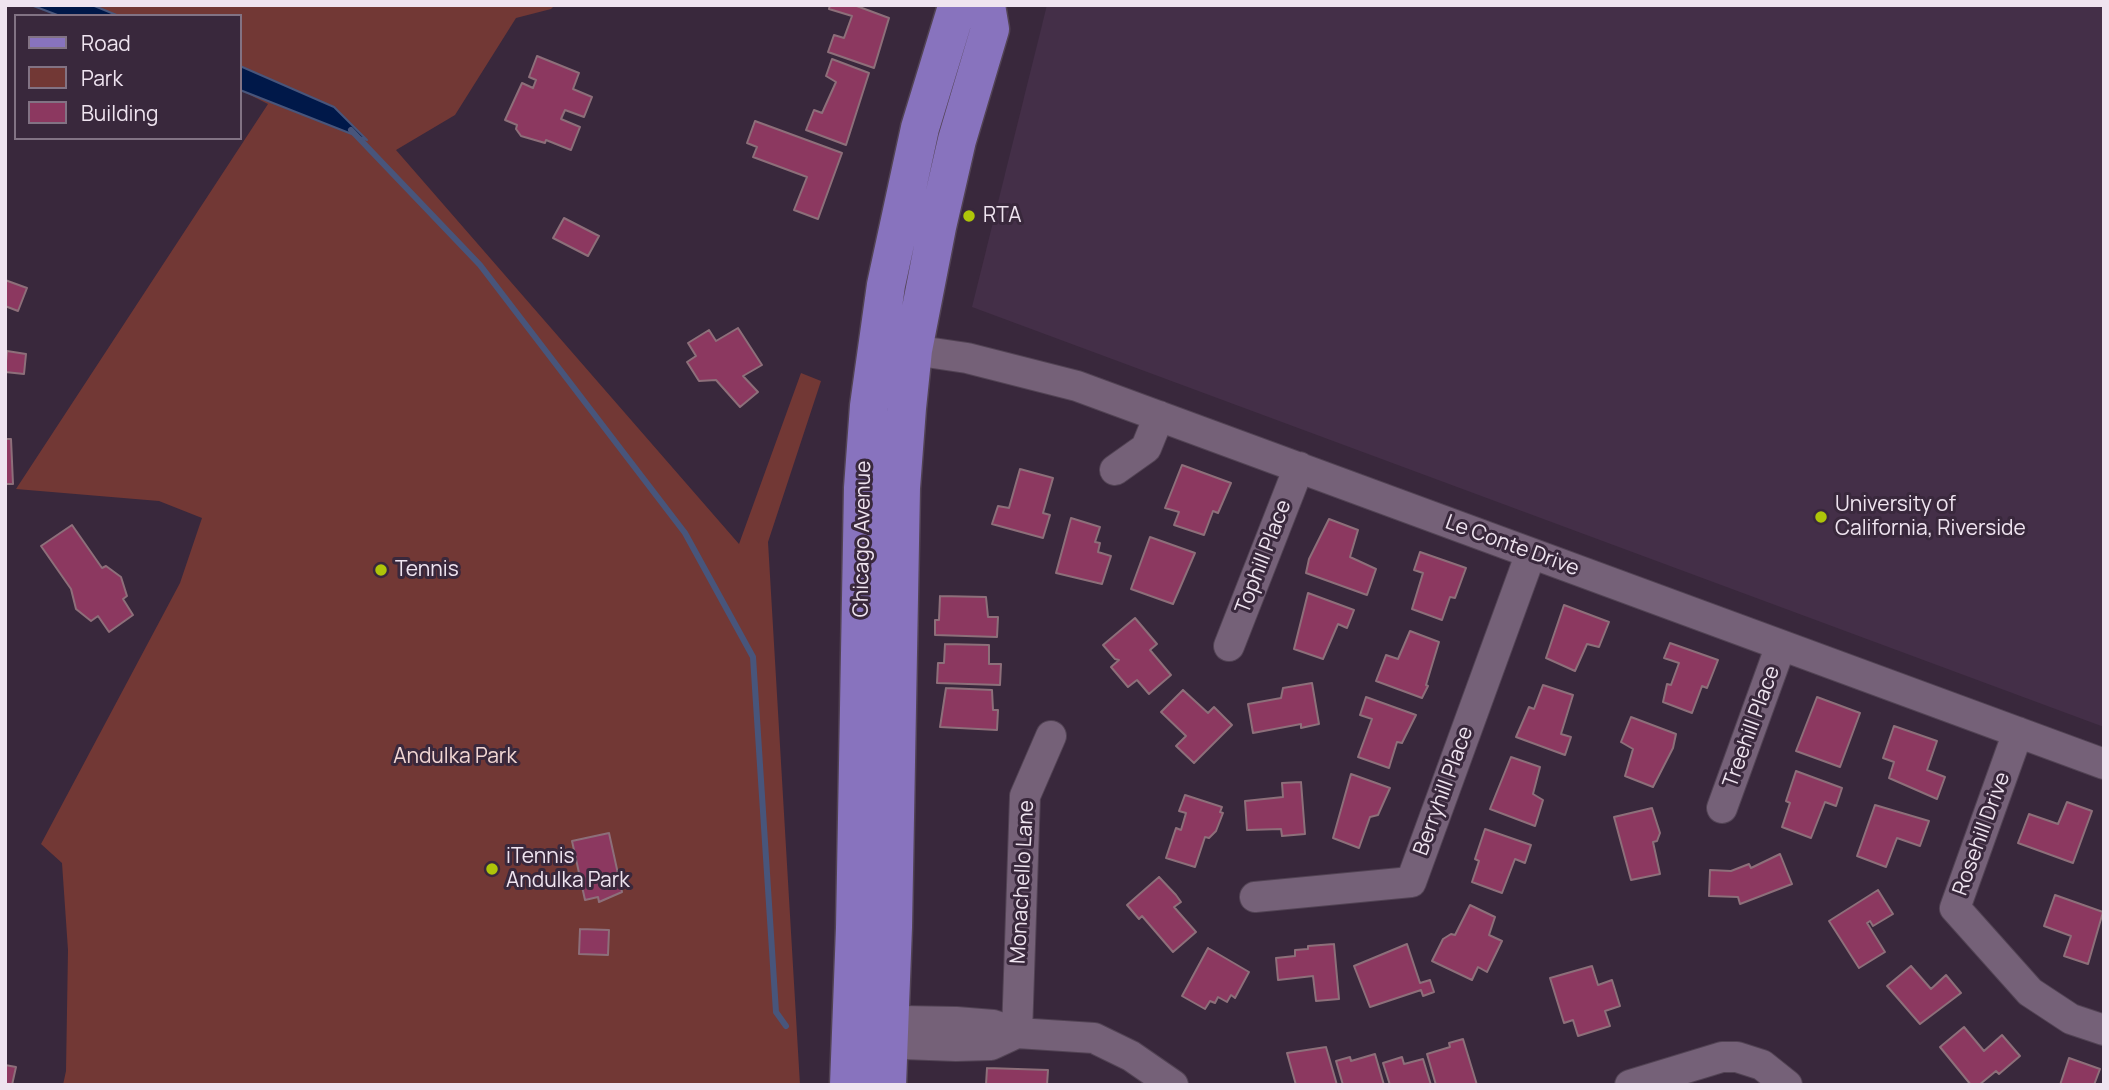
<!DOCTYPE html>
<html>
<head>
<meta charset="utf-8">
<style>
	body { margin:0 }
	#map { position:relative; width:2109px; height:1090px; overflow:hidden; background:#39283c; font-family:Manrope,sans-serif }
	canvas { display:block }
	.frame { position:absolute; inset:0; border:7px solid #efe4f0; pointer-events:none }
	.legend { position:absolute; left:14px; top:14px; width:228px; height:126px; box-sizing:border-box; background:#39283c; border:2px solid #827384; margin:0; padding:9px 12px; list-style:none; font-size:21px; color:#efe4f0 }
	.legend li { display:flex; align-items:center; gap:14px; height:35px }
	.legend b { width:35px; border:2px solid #827384 }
</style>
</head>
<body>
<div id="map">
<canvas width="2109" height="1090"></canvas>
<div class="frame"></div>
<ul class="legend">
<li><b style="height:9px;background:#8873be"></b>Road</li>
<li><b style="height:19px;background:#723835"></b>Park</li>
<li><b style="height:19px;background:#8c3860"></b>Building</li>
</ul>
</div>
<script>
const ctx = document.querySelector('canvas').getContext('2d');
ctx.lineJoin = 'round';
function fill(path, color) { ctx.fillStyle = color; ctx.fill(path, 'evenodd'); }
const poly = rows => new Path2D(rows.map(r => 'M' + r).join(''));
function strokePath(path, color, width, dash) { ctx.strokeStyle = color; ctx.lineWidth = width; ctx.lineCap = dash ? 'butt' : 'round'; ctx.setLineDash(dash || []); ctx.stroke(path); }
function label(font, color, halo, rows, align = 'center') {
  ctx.font = font + ' Manrope,sans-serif'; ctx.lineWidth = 6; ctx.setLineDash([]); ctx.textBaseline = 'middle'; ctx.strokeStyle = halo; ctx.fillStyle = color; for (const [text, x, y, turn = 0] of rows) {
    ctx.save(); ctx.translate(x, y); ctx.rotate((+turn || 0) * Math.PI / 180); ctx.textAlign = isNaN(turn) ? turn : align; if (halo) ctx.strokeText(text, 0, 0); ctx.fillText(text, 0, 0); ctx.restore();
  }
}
fill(poly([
	[1047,5,2104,5,2104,727,972,307]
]), '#442f48');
fill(poly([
	[31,5,555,5,551,9,516,18,455,115,396,150,739,544,801,373,821,381,768,542,800,1085,63,1085,66,1071,68,950,62,863,41,844,180,583,202,518,159,501,16,489,268,104,240,90,240,16,60,16]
]), '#723835');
const water = poly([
	[31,5,92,5,119,16,60,16,31,5],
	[240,66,334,107,367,140,240,90,240,66]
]);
fill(water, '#001849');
strokePath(water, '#48557b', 2);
strokePath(poly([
	[351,130,480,265,685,533,753,657,776,1012,786,1026]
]), '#48557b', 6);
const building = poly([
	[830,5,854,5,889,18,874,68,828,52,834,35,844,38,852,16,829,9,830,5],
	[537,56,579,73,573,89,592,97,584,117,565,110,561,119,580,127,571,150,546,140,545,143,521,136,516,129,517,125,505,120,522,83,533,88,536,80,529,77,537,56],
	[832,59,869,73,846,145,806,130,814,110,822,113,836,82,826,76,832,59],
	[755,121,842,153,818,219,794,210,807,177,753,157,757,147,747,143,755,121],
	[564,218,599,236,588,256,553,238,564,218],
	[5,280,27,288,18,311,5,306,5,280],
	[738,328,762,365,743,376,758,392,740,407,716,380,699,381,687,362,696,356,688,343,709,330,716,341,738,328],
	[7,351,26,354,24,374,5,372,7,351],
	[5,439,11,439,13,484,5,484,5,439],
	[1182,465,1231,483,1218,513,1213,511,1204,535,1174,525,1179,512,1165,508,1182,465],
	[1020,469,1053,478,1043,513,1050,515,1043,538,992,524,998,506,1009,508,1020,469],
	[1071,518,1100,527,1095,542,1100,543,1098,552,1111,556,1102,584,1056,573,1071,518],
	[1329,519,1358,530,1350,557,1376,569,1367,595,1306,573,1309,559,1329,519],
	[72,525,102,568,106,566,121,577,127,596,123,599,133,615,109,632,98,616,91,621,76,609,71,589,41,546,72,525],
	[1150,537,1195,553,1173,604,1131,589,1150,537],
	[1420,552,1466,568,1455,598,1450,597,1442,620,1412,609,1423,573,1414,570,1420,552],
	[1308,593,1354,610,1347,628,1338,624,1323,659,1294,649,1308,593],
	[940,596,986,597,988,617,998,617,997,637,935,635,935,620,939,620,940,596],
	[1564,605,1609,622,1599,647,1587,644,1575,671,1546,658,1564,605],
	[1135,618,1157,644,1150,650,1171,675,1149,694,1137,680,1128,687,1111,667,1119,660,1115,659,1103,645,1135,618],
	[1410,631,1439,642,1426,685,1428,686,1422,698,1376,681,1386,655,1398,659,1410,631],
	[1670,643,1718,660,1707,688,1702,686,1692,713,1663,702,1667,684,1671,685,1679,663,1664,658,1670,643],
	[945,644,989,645,989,664,1001,664,1000,685,937,683,938,663,944,663,945,644],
	[1312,683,1319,724,1301,728,1301,724,1253,733,1248,704,1281,698,1283,688,1312,683],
	[1543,685,1573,695,1561,734,1571,737,1565,755,1516,737,1529,707,1534,709,1543,685],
	[946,688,992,690,993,710,998,710,997,730,940,727,946,688],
	[1183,690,1208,713,1214,707,1232,725,1194,763,1176,746,1186,736,1161,712,1183,690],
	[1366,697,1416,715,1402,743,1397,742,1389,768,1358,757,1372,719,1360,715,1366,697],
	[1817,697,1860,713,1840,767,1796,751,1817,697],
	[1631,717,1676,734,1673,748,1653,787,1625,776,1633,749,1621,742,1631,717],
	[1894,726,1937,741,1927,770,1945,777,1937,799,1889,778,1894,762,1883,758,1894,726],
	[1511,757,1540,767,1533,794,1543,800,1535,826,1490,809,1511,757],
	[1796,771,1842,788,1836,806,1825,802,1811,838,1782,827,1790,803,1786,801,1796,771],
	[1351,774,1390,788,1378,815,1370,817,1359,848,1333,838,1351,774],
	[1301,782,1305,834,1282,836,1281,829,1247,830,1245,801,1283,797,1282,783,1301,782],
	[1185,795,1222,807,1220,812,1223,813,1216,831,1209,838,1205,837,1195,867,1166,858,1176,828,1181,830,1186,813,1179,811,1185,795],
	[2067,802,2092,811,2073,863,2018,843,2029,814,2058,824,2067,802],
	[1875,805,1929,821,1920,846,1897,838,1886,867,1857,856,1875,805],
	[1652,808,1660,833,1657,841,1653,842,1660,874,1631,880,1614,817,1652,808],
	[1485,829,1531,845,1525,863,1515,859,1502,893,1472,882,1479,861,1475,859,1485,829],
	[609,833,622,892,599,902,598,897,585,900,572,841,609,833],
	[1780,854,1792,884,1740,904,1738,897,1709,896,1710,870,1731,871,1749,864,1751,868,1780,854],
	[1159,877,1176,895,1181,902,1174,907,1196,932,1173,952,1142,916,1139,919,1127,905,1159,877],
	[1878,890,1893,914,1873,926,1870,921,1867,923,1885,952,1859,968,1829,921,1878,890],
	[2055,895,2103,912,2088,964,2064,956,2071,936,2044,926,2055,895],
	[1470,905,1495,917,1489,935,1502,941,1487,972,1478,967,1472,980,1432,961,1443,939,1451,934,1455,935,1470,905],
	[580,929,609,930,608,955,579,954,580,929],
	[1334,944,1339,999,1316,1001,1313,976,1278,980,1276,958,1295,956,1295,950,1308,949,1308,946,1334,944],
	[1407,944,1420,983,1430,980,1434,992,1423,996,1421,990,1370,1007,1354,966,1407,944],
	[1208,948,1249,972,1235,998,1231,995,1227,1002,1218,997,1215,1003,1210,1001,1205,1009,1182,996,1208,948],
	[1592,966,1598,985,1612,980,1620,1006,1605,1011,1610,1026,1578,1036,1573,1020,1564,1023,1550,978,1592,966],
	[1911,966,1931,989,1946,975,1961,993,1920,1024,1887,986,1911,966],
	[1964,1027,1984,1051,2002,1035,2020,1056,1999,1074,1996,1071,1979,1085,1971,1085,1940,1047,1964,1027],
	[1463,1039,1477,1085,1436,1085,1427,1054,1450,1047,1449,1043,1463,1039],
	[1326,1047,1337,1085,1296,1085,1287,1053,1326,1047],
	[1375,1054,1384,1085,1343,1085,1336,1061,1350,1057,1351,1061,1375,1054],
	[1402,1057,1404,1064,1423,1059,1431,1085,1390,1085,1383,1063,1402,1057],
	[2069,1058,2100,1069,2094,1085,2060,1085,2069,1058],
	[5,1065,16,1067,12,1085,5,1085,5,1065],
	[987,1068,1048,1070,1047,1085,986,1085,987,1068]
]);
fill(building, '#8c3860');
strokePath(building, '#8d6f7a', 2);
const minor = poly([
	[913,350,967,358,1077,386,2104,764],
	[1115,470,1146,448,1159,416],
	[1229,646,1299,467],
	[2018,732,1955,908,2030,992,2071,1019,2104,1030],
	[1722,808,1781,645],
	[1255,897,1411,882,1531,553],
	[1017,1033,991,1045,956,1046,903,1044,888,1033,902,1021,956,1022,993,1025,1017,1033,1094,1038,1131,1056,1173,1085],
	[1017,1033,1025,796,1051,736],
	[1630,1085,1722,1057,1737,1057,1762,1065,1787,1085]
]);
const major = poly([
	[849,1085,855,928,863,488,869,406,886,285,920,128,956,10,961,5],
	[887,1085,893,927,901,488,907,408,913,350,937,227,957,140,990,29,986,5]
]);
strokePath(minor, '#524354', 32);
strokePath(major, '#524354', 41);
strokePath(minor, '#756178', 30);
strokePath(major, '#8873be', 38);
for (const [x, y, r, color] of [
	[969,216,7,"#aec509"],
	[1821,517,7,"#aec509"],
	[381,570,7,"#aec509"],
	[492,869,7,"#aec509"]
]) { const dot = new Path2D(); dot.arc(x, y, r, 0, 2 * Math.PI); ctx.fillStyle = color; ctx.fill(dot); strokePath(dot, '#39283c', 2.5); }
label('21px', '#efe4f0', '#39283c', [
	["RTA",983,216],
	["University of",1835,505],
	["California, Riverside",1835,529],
	["Tennis",395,570],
	["iTennis",506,857],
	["Andulka Park",506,881]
], 'left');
label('21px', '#efe4f0', '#39283c', [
	["Chicago Avenue",863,539,-89],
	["Le Conte Drive",1512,546,20],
	["Tophill Place",1264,557,-69],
	["Treehill Place",1752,727,-70],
	["Berryhill Place",1444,791,-70],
	["Rosehill Drive",1982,834,-70],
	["Monachello Lane",1023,882,-87]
]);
label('21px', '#f2d7d4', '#39283c', [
	["Andulka Park",455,757]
]);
</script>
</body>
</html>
